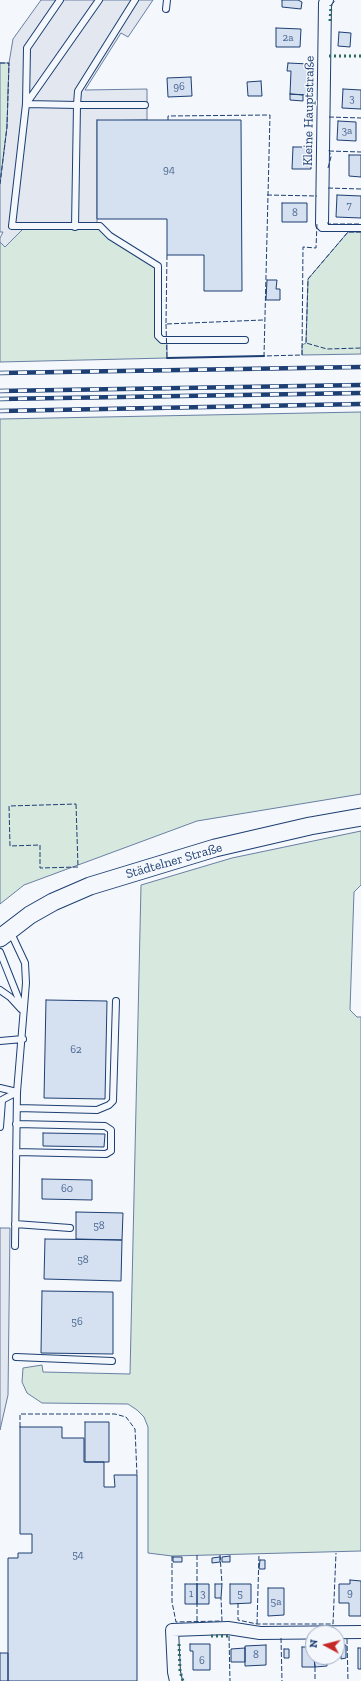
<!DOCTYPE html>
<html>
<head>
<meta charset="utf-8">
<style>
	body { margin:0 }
	#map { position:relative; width:361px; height:1681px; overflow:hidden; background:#f4f7fb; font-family:"Zilla Slab",serif }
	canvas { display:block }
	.north { position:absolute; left:305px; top:1625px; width:40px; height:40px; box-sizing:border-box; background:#f4f7fb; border:1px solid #9eadc5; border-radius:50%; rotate:277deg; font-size:11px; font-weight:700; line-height:16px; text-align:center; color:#1d3f73 }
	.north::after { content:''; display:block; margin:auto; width:14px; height:18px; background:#c62828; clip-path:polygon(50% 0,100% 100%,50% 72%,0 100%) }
</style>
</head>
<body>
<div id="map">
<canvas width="361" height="1681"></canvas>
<div class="north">N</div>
</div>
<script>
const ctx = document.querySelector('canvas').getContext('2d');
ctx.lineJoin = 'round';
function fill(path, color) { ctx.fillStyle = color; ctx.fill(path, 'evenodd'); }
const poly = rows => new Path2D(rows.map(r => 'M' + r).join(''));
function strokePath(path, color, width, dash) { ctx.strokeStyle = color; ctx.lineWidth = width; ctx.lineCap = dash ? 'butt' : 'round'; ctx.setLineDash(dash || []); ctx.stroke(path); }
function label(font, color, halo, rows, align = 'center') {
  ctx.font = font + ' "Zilla Slab",serif'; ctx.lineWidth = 3; ctx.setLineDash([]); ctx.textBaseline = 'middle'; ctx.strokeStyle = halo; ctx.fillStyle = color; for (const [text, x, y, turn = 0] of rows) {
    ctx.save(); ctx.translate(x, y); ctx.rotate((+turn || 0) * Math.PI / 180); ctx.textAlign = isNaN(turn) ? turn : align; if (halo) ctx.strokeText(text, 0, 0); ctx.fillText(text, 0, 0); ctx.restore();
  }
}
const green = poly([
	[0,63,9,63,7,127,0,184,0,63],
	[26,226,100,226,158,266,158,336,167,340,167,358,0,362,0,242,5,247,26,226],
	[348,232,361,232,361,354,302,355,302,345,306,343,308,279,348,232],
	[361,412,361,794,197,821,24,885,0,904,0,419,361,412],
	[361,831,361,885,354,892,350,1010,357,1017,361,1017,361,1551,172,1556,148,1553,148,1427,144,1417,137,1410,128,1404,42,1403,27,1393,22,1382,23,1368,42,1365,43,1372,130,1374,141,885,232,858,361,831]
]);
fill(green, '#d7e8df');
strokePath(green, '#687fa3', 1);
const parking = poly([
	[41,0,153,0,128,37,121,33,85,90,147,89,147,120,97,121,97,226,26,226,5,247,0,242,0,238,3,232,0,232,0,184,7,127,9,63,13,39,41,0],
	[0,1228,10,1228,8,1395,0,1430,0,1228]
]);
fill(parking, '#e3e8f0');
strokePath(parking, '#687fa3', 1);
const building = poly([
	[282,0,298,0,302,2,301,9,282,7,282,0],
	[276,28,301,29,300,47,276,47,276,28],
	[339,32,351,33,350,47,338,46,339,32],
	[288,63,309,64,308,95,290,94,291,71,287,71,288,63],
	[191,77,192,96,168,97,167,78,191,77],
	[261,81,262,96,248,96,247,82,261,81],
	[343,89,361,90,361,109,342,108,343,89],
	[290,94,303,95,303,101,290,100,290,94],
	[97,120,241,120,242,291,204,291,204,255,167,255,167,219,97,219,97,120],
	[338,121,356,122,356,141,337,140,338,121],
	[293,147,311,147,311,169,292,169,293,147],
	[349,155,361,155,361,177,349,176,349,155],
	[337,195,361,196,361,218,336,217,337,195],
	[282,203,307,203,307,222,282,222,282,203],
	[267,280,277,280,276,289,280,289,280,300,266,300,267,280],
	[46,1000,107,1001,105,1099,44,1098,46,1000],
	[43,1133,105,1134,104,1147,43,1146,43,1133],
	[42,1179,92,1180,92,1200,42,1199,42,1179],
	[76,1212,123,1213,122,1240,76,1239,76,1212],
	[45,1239,122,1240,121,1281,44,1279,45,1239],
	[42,1291,113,1292,113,1354,41,1353,42,1291],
	[85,1422,109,1422,109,1462,85,1462,85,1422],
	[20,1427,62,1427,62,1438,84,1438,84,1462,104,1462,104,1487,115,1487,114,1475,137,1475,137,1681,8,1681,8,1558,18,1558,18,1553,32,1553,32,1534,20,1534,20,1427],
	[230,1556,230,1562,222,1562,222,1557,230,1556],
	[173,1557,182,1557,182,1562,173,1562,173,1557],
	[220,1557,220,1562,212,1563,212,1558,220,1557],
	[260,1560,265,1560,265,1569,259,1569,260,1560],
	[350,1580,361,1581,361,1616,349,1616,349,1603,339,1603,339,1584,350,1584,350,1580],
	[185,1584,197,1584,197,1604,185,1604,185,1584],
	[197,1584,209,1584,209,1604,197,1604,197,1584],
	[215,1584,222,1584,221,1598,215,1598,215,1584],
	[230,1584,251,1584,251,1603,230,1604,230,1584],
	[268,1588,284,1588,284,1615,268,1616,268,1588],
	[190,1644,210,1644,210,1670,193,1670,193,1651,190,1651,190,1644],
	[266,1645,266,1665,245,1666,245,1646,266,1645],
	[341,1645,346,1645,346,1658,341,1659,341,1645],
	[302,1647,313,1647,315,1667,302,1667,302,1647],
	[245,1648,245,1662,231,1662,231,1649,245,1648],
	[358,1648,361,1648,361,1669,358,1669,358,1648],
	[284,1649,289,1649,289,1658,284,1658,284,1649],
	[0,1653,8,1653,8,1681,0,1681,0,1653],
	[314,1657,327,1657,327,1666,315,1667,314,1657]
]);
fill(building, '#d5e0f0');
strokePath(building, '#1d3f73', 1);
const lane = poly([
	[60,0,27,48,26,104,12,226,100,226,110,236,158,266,158,336,162,340,245,340],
	[99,0,26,104,77,105,78,91,135,0],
	[166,9,167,0],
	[322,224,322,228,361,228],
	[75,227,77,105,145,105],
	[10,931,25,963,26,983,17,1092,15,1246],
	[0,952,23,1010],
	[0,990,10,997,21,1009],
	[0,1041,23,1039],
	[0,1088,17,1092],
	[0,1101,17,1092],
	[17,1108,97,1110,109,1105,113,1101,116,1001],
	[0,1127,2,1101],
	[16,1152,106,1154,111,1151,111,1130,105,1126,16,1124],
	[15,1224,70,1228],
	[16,1357,112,1361]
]);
const street = poly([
	[322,224,325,3,327,0],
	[176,1681,174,1672,172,1630,228,1628,260,1633,361,1632]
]);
const secondary = poly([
	[0,938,30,915,53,902,90,886,215,848,310,826,361,817]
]);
strokePath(lane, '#1d3f73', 8);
strokePath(street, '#1d3f73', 14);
strokePath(secondary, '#1d3f73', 19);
strokePath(lane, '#f4f7fb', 6);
strokePath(street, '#f4f7fb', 12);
strokePath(secondary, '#f4f7fb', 17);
const rail = poly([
	[0,373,361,367],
	[0,391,361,385],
	[0,399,361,393],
	[0,411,361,404]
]);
strokePath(rail, '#1d3f73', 4.5);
strokePath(rail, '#f4f7fb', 3, [9]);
strokePath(poly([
	[330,21,331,5],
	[329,56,361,56],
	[211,1636,229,1636],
	[179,1644,180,1671,183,1681]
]), '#2c6c60', 3, [2, 3]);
strokePath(poly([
	[331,5,336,0],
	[0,63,9,63,7,127,0,184],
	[329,117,361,118],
	[168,120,168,116,270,115,264,356,302,355,303,247,316,248,317,223],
	[329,151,361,152],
	[328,168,331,157,329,150],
	[328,188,361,189],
	[267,195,317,196],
	[328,222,328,224,361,224],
	[361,232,348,232,308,279,306,343,327,349,361,348],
	[167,255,166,324,263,320],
	[166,324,167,358],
	[76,804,78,867,40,868,40,845,10,846,9,806,76,804],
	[20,1427,20,1414,115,1414,126,1417,135,1429,137,1475],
	[197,1555,197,1584],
	[220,1555,222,1584],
	[172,1556,172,1602,176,1622,222,1621,221,1598],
	[238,1603,238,1620,257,1624,333,1624,336,1553],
	[197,1621,197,1604],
	[257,1624,259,1554],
	[229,1636,230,1681],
	[281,1638,282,1681],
	[347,1639,348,1681],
	[315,1667,315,1681]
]), '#1d3f73', 1, [5, 2]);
strokePath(poly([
	[167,358,264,356]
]), '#1d3f73', 2);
label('11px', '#4b6792', null, [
	["2a",288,38],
	["96",179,87],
	["3",352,99],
	["3a",347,131],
	["94",169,170],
	["7",349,206],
	["8",295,213],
	["62",76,1050],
	["60",67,1189],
	["58",99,1226],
	["58",83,1260],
	["56",77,1322],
	["54",78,1555],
	["9",350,1593],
	["1",191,1594],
	["3",203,1594],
	["5",240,1594],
	["5a",276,1602],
	["8",256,1655],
	["6",202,1661]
]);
label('13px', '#1d3f73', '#f4f7fb', [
	["Kleine Hauptstraße",309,111,-89],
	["Städtelner Straße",174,861,-16]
]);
</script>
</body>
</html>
